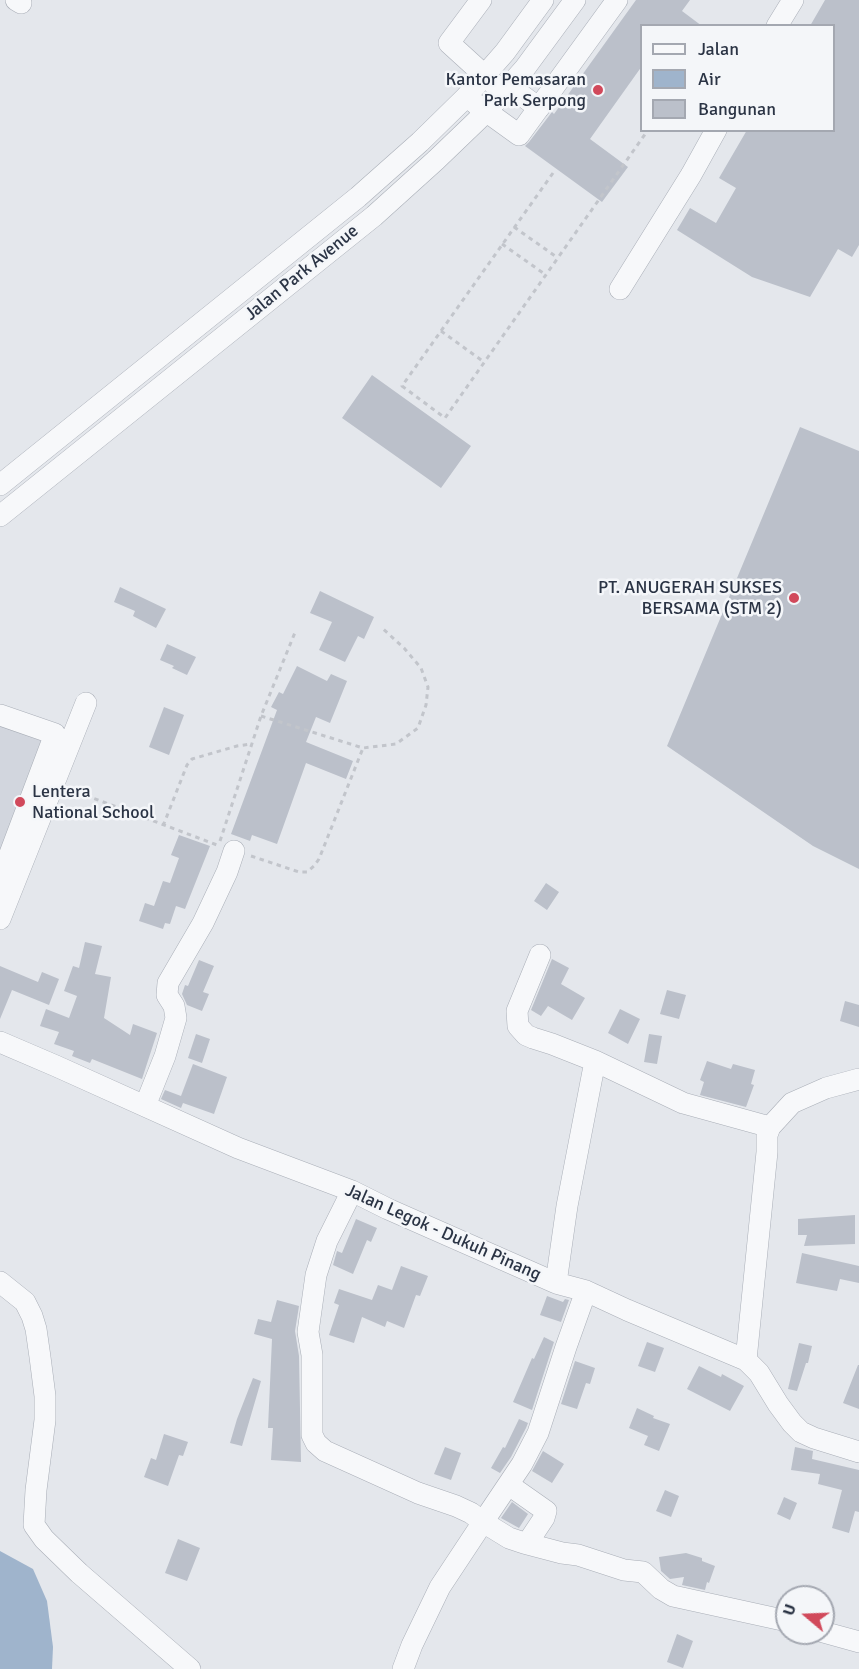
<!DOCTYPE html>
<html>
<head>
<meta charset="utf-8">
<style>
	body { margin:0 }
	#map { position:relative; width:859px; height:1669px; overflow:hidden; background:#e4e7ec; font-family:Signika,sans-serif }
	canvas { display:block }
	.legend { position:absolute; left:640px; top:24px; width:195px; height:108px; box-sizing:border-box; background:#f4f6f9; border:2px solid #a4a8b1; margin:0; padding:8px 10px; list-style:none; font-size:18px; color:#2b3445 }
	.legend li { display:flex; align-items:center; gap:12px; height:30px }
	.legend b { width:30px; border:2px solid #a4a8b1 }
	.north { position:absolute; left:775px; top:1585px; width:60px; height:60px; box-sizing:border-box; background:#f4f6f9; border:2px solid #a4a8b1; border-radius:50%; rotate:289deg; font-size:16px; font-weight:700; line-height:24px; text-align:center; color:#2b3445 }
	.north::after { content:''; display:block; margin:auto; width:21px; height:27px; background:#d1495b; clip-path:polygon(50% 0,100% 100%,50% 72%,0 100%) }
</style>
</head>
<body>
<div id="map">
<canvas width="859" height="1669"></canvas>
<ul class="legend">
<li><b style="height:8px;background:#f7f8fa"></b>Jalan</li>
<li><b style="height:16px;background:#9fb4cc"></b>Air</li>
<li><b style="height:16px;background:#bbc0ca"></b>Bangunan</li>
</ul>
<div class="north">U</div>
</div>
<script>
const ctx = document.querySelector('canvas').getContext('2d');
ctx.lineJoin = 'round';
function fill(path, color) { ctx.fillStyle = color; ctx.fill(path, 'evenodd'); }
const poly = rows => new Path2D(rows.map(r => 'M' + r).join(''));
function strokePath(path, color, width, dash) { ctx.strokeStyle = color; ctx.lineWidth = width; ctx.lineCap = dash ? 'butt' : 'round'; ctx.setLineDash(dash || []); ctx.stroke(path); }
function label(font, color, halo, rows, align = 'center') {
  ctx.font = font + ' Signika,sans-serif'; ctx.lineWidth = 5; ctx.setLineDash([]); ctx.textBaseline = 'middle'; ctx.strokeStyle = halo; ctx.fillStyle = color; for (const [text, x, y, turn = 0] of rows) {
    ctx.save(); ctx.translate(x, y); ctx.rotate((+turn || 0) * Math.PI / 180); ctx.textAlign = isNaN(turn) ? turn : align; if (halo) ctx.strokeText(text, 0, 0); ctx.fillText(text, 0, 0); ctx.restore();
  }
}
fill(poly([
	[0,706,65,729,0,909]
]), '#d2d6de');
fill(poly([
	[0,1551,33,1569,47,1601,53,1647,52,1669,0,1669]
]), '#9fb4cc');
fill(poly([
	[636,0,690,0,682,11,702,26,642,26,642,66,590,139,628,167,602,202,525,146,529,142,552,112,554,114],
	[825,0,859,0,859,245,852,257,838,249,810,297,752,277,677,230,690,208,716,223,736,188,719,178,747,130,834,130,834,26,810,26],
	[372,375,471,446,441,488,342,418],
	[800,427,859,451,859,869,813,846,667,746],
	[120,587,166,609,156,628,133,616,135,611,114,602],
	[320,591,374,617,364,639,358,636,345,662,319,650,332,622,310,613],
	[167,644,196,657,187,675,172,668,174,666,160,660],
	[297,666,327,681,331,674,347,681,330,723,316,717,306,742,353,761,346,779,306,763,277,844,252,835,250,841,231,834,277,710,271,707,279,692,283,694],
	[164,707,184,715,169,755,149,747],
	[179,835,210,846,185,909,176,906,170,924,165,923,163,929,139,921,145,903,154,906,163,881,170,883,179,858,171,855],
	[546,883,559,892,547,910,534,901],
	[85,942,102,946,95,974,111,977,104,1018,130,1035,133,1024,157,1033,142,1079,92,1059,90,1063,72,1056,74,1051,54,1044,59,1032,40,1026,46,1009,69,1018,77,996,64,991,73,966,79,968],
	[552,959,569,968,561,984,585,998,572,1020,548,1006,541,1016,531,1010],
	[199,960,214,966,203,992,209,994,202,1011,187,1005,182,994,185,985,188,986],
	[0,966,38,982,42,972,59,979,49,1005,12,990,0,1019],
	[667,990,686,995,679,1019,660,1014],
	[845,1001,859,1005,859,1027,840,1021],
	[620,1009,640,1019,628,1044,608,1033],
	[196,1034,210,1039,202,1063,188,1058],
	[649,1034,662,1036,657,1064,644,1062],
	[707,1061,731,1069,733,1064,755,1070,751,1084,754,1085,746,1107,700,1095,704,1082,700,1080],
	[193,1064,227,1077,214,1114,183,1103,181,1108,161,1099,165,1090,181,1096],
	[855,1215,855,1244,804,1246,807,1235,798,1235,798,1219],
	[356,1219,377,1228,371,1242,367,1240,353,1274,333,1265,337,1251,342,1253],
	[802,1253,859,1266,859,1283,840,1279,837,1291,796,1283],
	[401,1266,428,1276,420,1296,416,1295,404,1328,387,1321,385,1327,362,1317,354,1343,329,1335,339,1305,334,1303,339,1289,372,1300,378,1285,392,1290],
	[547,1296,563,1302,565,1299,569,1300,561,1322,540,1315],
	[277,1300,299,1306,295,1331,299,1356,301,1462,271,1460,273,1428,268,1428,272,1339,254,1334,258,1319,271,1322],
	[544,1337,554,1342,532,1410,513,1402,532,1358,534,1359],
	[647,1342,664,1348,655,1372,638,1366],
	[799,1343,812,1346,808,1363,806,1363,797,1391,788,1389],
	[575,1361,595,1368,590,1384,586,1383,577,1409,561,1404],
	[858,1365,859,1365,859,1409,843,1403],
	[699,1366,721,1377,722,1374,744,1386,730,1411,687,1389],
	[253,1378,261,1381,242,1446,230,1443,237,1419],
	[637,1408,654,1416,653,1418,670,1424,659,1451,644,1445,648,1436,629,1428],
	[519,1419,528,1423,526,1428,511,1457,500,1473,491,1468,503,1447,505,1448],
	[164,1434,188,1442,183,1456,179,1455,168,1486,144,1477,151,1458,156,1460],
	[445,1447,461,1453,451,1480,434,1474],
	[795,1447,813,1451,812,1459,859,1470,859,1512,855,1511,849,1533,832,1528,842,1490,818,1484,820,1474,791,1470],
	[543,1451,564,1464,552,1483,532,1471],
	[665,1490,679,1496,671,1517,656,1511],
	[784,1497,797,1503,790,1520,777,1514],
	[512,1502,528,1514,519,1528,501,1518],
	[178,1539,200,1548,187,1581,165,1573],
	[686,1553,702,1558,702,1561,715,1566,709,1583,707,1582,705,1590,682,1585,684,1577,670,1579,661,1571,659,1557],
	[677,1634,693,1641,683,1668,667,1662]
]), '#bbc0ca');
const minor = poly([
	[16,0,21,3],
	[481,0,449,43,494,84],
	[777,26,793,0],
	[509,86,539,108],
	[476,104,519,135,617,0],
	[620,289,691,175,716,130],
	[0,485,358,197,420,142,466,97,484,76,505,52,543,0],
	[0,516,374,216,436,160,486,112,525,68,575,0],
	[0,715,55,734,0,880],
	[0,919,86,703],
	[540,955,517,1011,518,1026,526,1035,533,1038,552,1044,595,1061],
	[0,1042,56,1066,238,1148,352,1191,388,1209,556,1283,586,1291,627,1310,746,1360,759,1373,778,1404,792,1423,801,1432,814,1438,859,1452],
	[145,1106,165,1056,176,1018,174,1006,167,995,168,983,203,923,227,872,234,851],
	[770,1127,792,1103,826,1088,859,1079],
	[352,1191,327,1241,316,1275,308,1332,312,1355,312,1435,316,1443,325,1451,418,1493,456,1506,471,1513,483,1522,522,1464,538,1433,566,1347,586,1291],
	[0,1282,25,1302,32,1316,36,1329,40,1357,45,1396,45,1420,36,1490,34,1525,44,1539,79,1573,190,1669],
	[556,1283,567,1206,595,1061,683,1103,770,1127,767,1135,767,1152,746,1360],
	[524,1543,562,1553,578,1555,624,1570,643,1572,661,1589,673,1596,787,1621],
	[823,1632,859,1642],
	[403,1669,412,1645,440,1587,483,1522,509,1538,524,1543,530,1539,544,1518,546,1511,509,1485]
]);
strokePath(minor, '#a9aeb7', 22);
strokePath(poly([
	[553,173,402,386,445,418,648,130],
	[514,227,558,258],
	[502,244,546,275],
	[441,331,484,362],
	[261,716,363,748,396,744,418,728,426,705,428,687,421,668,404,648,382,628],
	[69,789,217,845],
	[163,826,187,765,192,759,237,746,251,744],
	[220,841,261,716,296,630],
	[251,856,299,872,307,872,314,866,319,859,363,748]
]), '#c2c5cb', 3, [4.5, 4.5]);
strokePath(minor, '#f7f8fa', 21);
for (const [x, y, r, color] of [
	[598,90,6,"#d1495b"],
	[794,598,6,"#d1495b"],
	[20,802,6,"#d1495b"]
]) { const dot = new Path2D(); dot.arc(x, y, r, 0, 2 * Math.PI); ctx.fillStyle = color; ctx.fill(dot); strokePath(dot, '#f4f6f9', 2); }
label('18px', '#2b3445', '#f4f6f9', [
	["Kantor Pemasaran",586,80],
	["Park Serpong",586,101],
	["PT. ANUGERAH SUKSES",782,588],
	["BERSAMA (STM 2)",782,609],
	["Lentera",32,792,"left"],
	["National School",32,813,"left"]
], 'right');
label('18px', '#2b3445', '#f4f6f9', [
	["Jalan Park Avenue",302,273,-39],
	["Jalan Legok - Dukuh Pinang",443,1233,24]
]);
</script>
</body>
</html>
